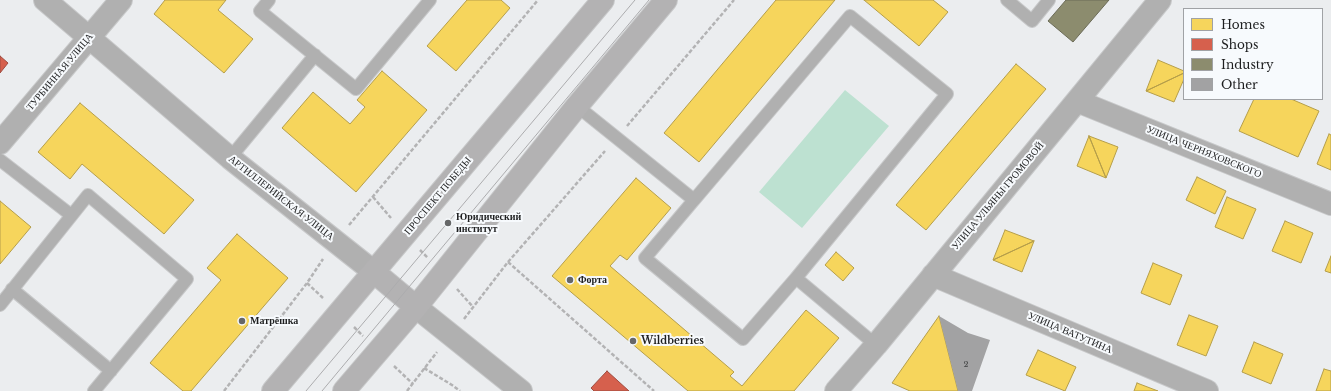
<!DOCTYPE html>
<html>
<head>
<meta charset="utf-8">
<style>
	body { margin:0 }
	#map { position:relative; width:1331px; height:391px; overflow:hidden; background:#ebedef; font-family:"Libre Baskerville",serif }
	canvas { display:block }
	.legend { position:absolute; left:1183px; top:8px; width:140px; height:92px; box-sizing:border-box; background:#f7fafd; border:1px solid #a0a2a5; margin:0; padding:5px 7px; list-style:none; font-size:12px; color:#1e1f20 }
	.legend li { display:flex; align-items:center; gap:8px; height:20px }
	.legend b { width:20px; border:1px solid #a0a2a5 }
</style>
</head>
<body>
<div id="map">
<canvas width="1331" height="391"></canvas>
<ul class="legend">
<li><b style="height:11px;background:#f6d55c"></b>Homes</li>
<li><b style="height:11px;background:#d6604d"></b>Shops</li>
<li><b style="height:11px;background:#8c8c6e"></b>Industry</li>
<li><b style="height:11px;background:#a2a2a3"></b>Other</li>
</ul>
</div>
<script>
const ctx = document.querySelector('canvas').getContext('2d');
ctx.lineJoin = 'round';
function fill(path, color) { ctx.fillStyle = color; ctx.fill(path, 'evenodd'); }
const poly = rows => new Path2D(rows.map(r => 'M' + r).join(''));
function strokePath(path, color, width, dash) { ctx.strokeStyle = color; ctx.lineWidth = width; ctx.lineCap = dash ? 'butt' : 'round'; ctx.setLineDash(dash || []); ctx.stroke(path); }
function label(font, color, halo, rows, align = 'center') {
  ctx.font = font + ' "Libre Baskerville",serif'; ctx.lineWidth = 4; ctx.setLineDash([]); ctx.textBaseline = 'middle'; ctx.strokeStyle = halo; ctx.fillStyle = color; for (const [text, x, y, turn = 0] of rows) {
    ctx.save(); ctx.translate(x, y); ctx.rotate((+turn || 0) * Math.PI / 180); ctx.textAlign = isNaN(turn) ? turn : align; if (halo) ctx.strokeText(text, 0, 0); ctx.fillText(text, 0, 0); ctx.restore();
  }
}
fill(poly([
	[845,90,889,126,802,228,759,192]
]), '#bde1d1');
const homes = poly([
	[165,0,226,0,218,10,253,39,224,73,154,14,165,0],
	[467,0,501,0,510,8,456,71,427,46,467,0],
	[776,0,835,0,699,162,664,133,776,0],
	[864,0,933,0,948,12,919,46,864,0],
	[1158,60,1184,71,1184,73,1146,91,1158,60],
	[1016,64,1046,89,926,230,896,205,1016,64],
	[382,71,427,110,356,192,282,128,313,92,350,124,365,107,357,100,382,71],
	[1184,73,1184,79,1174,102,1146,91,1184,73],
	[1254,99,1291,99,1319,111,1298,157,1239,131,1254,99],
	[80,103,194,200,164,234,82,164,70,179,38,152,80,103],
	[1329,134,1331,135,1331,170,1317,164,1329,134],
	[1089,136,1106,178,1077,166,1089,136],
	[1089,136,1118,147,1106,178,1089,136],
	[1197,177,1226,191,1215,214,1186,200,1197,177],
	[636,178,671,208,627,260,620,255,610,266,734,372,730,376,742,386,806,310,839,338,794,391,688,391,552,276,636,178],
	[1227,197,1256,209,1243,239,1215,227,1227,197],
	[0,201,31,227,0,264,0,201],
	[1285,221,1313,233,1301,263,1272,251,1285,221],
	[1005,230,1034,241,993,260,1005,230],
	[237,234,288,278,191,391,183,391,150,363,221,280,207,268,237,234],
	[1034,241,1022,272,993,260,1034,241],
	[836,252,854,268,843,281,825,265,836,252],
	[1331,256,1331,273,1325,271,1331,256],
	[1153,263,1182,275,1170,305,1141,293,1153,263],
	[1189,315,1218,326,1206,356,1177,345,1189,315],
	[939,316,958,391,910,391,892,383,939,316],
	[1254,342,1283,354,1271,384,1242,372,1254,342],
	[1038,350,1076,367,1065,391,1026,375,1038,350],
	[1324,369,1331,371,1331,391,1316,391,1324,369],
	[1137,383,1158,391,1134,391,1137,383]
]);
fill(homes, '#f6d55c');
strokePath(homes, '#b59e4a', 1);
const shops = poly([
	[0,56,8,63,0,73,0,56],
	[607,371,629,391,594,391,591,388,607,371]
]);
fill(shops, '#d6604d');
strokePath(shops, '#9f4c40', 1);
const industry = poly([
	[1066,0,1109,0,1073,42,1048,21,1066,0]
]);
fill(industry, '#8c8c6e');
strokePath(industry, '#6b6b57', 1);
fill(poly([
	[939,316,968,333,990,340,972,391,958,391]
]), '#a2a2a3');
const service = poly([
	[269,0,260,11,356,89,430,0],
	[1007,0,1032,21,1049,0],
	[577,106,694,200,645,258,743,339,796,278],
	[230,158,315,55],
	[0,160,71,215],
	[694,200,850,16,947,94,796,278,876,345],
	[12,289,111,371],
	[0,305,88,195,187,279,94,391]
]);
const minor = poly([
	[1077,101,1331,204],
	[0,143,121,0],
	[933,275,1207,391],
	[836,391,876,345,1160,0]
]);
const tertiary = poly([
	[45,0,230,158,374,272],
	[416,307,521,391]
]);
const primary = poly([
	[374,272,416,307],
	[273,391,603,0],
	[344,391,416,307,577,106,666,0]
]);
strokePath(service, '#c7c8c9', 14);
strokePath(minor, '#c7c8c9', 24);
strokePath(tertiary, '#c7c8c9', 24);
strokePath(primary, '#c7c8c9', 24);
strokePath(poly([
	[627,126,734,0],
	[373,197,391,218],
	[349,225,538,0],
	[420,250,428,258],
	[508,262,605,151],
	[307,283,323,298],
	[457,289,473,307],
	[464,319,508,262,654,391],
	[354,327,363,336],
	[394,366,413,384],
	[424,368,452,385,460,391],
	[224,391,307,283,323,259],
	[407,391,437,352]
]), '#b3b3b4', 2.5, [4, 2]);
strokePath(service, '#b0b0b0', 12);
strokePath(minor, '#b0b0b0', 22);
strokePath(tertiary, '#b0b0b0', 22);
strokePath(primary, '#b3b2b3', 22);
strokePath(poly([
	[306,391,635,0],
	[322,391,649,0]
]), '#acacae', 1);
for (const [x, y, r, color] of [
	[448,223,4,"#666768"],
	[570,280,4,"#666768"],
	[242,321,4,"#666768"],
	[633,341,4,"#666768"]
]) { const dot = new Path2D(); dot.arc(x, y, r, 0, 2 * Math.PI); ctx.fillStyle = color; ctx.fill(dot); strokePath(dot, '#f7fafd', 1.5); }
label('8px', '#3f4041', null, [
	["2",966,365]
]);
label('10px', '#1e1f20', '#f7fafd', [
	["ТУРБИННАЯ УЛИЦА",60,72,-50],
	["УЛИЦА ЧЕРНЯХОВСКОГО",1204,152,22],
	["ПРОСПЕКТ ПОБЕДЫ",438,196,-50],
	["УЛИЦА УЛЬЯНЫ ГРОМОВОЙ",998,196,-50],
	["АРТИЛЛЕРИЙСКАЯ УЛИЦА",281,198,38],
	["УЛИЦА ВАТУТИНА",1070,333,23]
]);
label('bold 10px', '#1e1f20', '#f7fafd', [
	["Юридический",456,217],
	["институт",456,229],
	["Форта",578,280],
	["Матрёшка",250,321],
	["Wildberries",641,341]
], 'left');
</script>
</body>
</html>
